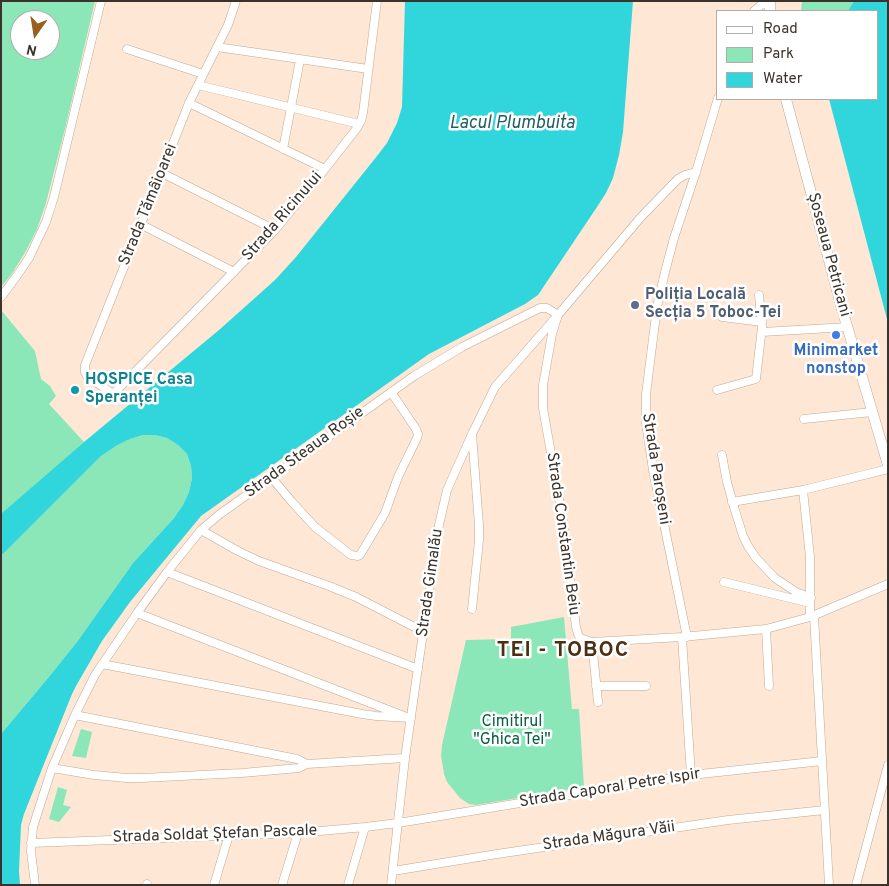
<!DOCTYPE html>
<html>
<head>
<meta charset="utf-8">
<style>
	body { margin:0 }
	#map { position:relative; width:889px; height:886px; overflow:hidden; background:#fee7d4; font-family:Overpass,sans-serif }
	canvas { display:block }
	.frame { position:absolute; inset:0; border:2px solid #3b332b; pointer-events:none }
	.legend { position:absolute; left:716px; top:10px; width:162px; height:90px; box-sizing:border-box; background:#fff; border:1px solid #b1adaa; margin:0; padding:6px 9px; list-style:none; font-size:15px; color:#3b332b }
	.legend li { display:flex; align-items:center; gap:10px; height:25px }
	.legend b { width:25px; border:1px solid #b1adaa }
	.north { position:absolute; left:10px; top:10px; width:50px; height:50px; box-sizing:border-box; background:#fff; border:1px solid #b1adaa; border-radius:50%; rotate:193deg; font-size:14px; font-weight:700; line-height:20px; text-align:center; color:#3b332b }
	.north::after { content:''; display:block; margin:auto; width:18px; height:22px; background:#995f1e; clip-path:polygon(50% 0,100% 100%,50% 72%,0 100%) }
</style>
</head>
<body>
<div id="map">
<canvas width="889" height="886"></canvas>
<div class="frame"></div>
<ul class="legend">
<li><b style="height:6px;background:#fff"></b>Road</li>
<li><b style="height:14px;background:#8be7b8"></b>Park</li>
<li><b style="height:14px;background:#31d6dc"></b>Water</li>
</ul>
<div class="north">N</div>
</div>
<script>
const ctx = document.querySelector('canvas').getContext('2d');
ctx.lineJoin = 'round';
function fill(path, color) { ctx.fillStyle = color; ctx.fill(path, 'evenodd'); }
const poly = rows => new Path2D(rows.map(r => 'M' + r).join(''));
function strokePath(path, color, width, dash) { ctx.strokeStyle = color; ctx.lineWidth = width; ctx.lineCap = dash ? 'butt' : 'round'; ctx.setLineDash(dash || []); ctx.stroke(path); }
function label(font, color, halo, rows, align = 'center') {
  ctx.font = font + ' Overpass,sans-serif'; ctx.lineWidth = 5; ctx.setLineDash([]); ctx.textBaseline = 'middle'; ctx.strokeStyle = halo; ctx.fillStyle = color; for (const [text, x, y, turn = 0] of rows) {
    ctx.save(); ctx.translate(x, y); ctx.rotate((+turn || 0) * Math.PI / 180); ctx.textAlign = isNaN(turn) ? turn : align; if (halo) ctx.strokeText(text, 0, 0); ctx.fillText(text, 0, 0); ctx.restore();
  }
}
fill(poly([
	[1,1,95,1,66,125,46,203,37,229,26,251,11,275,1,287],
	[20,20,50,20,50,50,20,50],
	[802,1,854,1,848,11,801,11],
	[1,310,35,351,41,379,50,386,56,396,49,404,84,442,1,515],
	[143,435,155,435,167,438,178,445,187,454,191,466,192,478,189,492,183,505,174,518,133,563,77,642,48,678,1,734,1,556,101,456,116,446,130,439],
	[564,617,572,709,579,709,584,787,476,805,469,804,460,798,447,782,444,774,441,756,442,745,466,640,511,639,511,627],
	[81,729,92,732,86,758,72,756],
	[58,787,67,790,63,805,71,807,59,822,49,819]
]), '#8be7b8');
fill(poly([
	[405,1,633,1,623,132,619,155,613,178,606,193,597,207,538,295,525,304,429,354,201,516,130,602,102,641,76,686,72,694,24,814,21,825,19,871,20,885,1,885,1,734,48,678,77,642,133,563,174,518,183,505,189,492,192,478,191,466,187,454,178,445,167,438,155,435,143,435,130,439,116,446,101,456,1,556,1,514,84,442,219,330,275,280,296,257,377,156,387,143,397,123,402,107],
	[854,1,888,1,888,323,829,99,878,99,878,11,848,11]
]), '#31d6dc');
const street = poly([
	[754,11,761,5,770,3],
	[217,47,368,69],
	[127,49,203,74],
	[198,85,359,124],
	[189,103,325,169],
	[283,149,300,60],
	[696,172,685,175,678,179,641,217,558,315,552,334,543,385,543,408,563,521,576,627,578,634,580,638,592,642,682,637,766,629,810,617,888,584],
	[162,173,275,230],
	[142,225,234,272],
	[1,297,16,277,29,258,46,222,54,197,101,1],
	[722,317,762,322],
	[762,332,848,327],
	[717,390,756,379,762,327,759,295],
	[113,394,275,230,325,169,357,128,361,121,363,113,377,1],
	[119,398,87,376,85,372,85,365,189,103,228,25,236,1],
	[804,419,872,412],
	[472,434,479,525,479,540,472,609],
	[722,455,727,482,734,507,743,536,748,546,756,558,775,578,796,592,811,598],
	[272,478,292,502,315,527,351,555,358,556,360,555,385,513,398,477,417,438,418,434,416,429,391,392],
	[803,490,810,557,810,617],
	[732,502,803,490,888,469],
	[201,530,238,551,259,561,329,586,356,597,424,632],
	[167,572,418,669],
	[724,582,810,603],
	[137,613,404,716],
	[814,616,829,885],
	[766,629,769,686],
	[682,637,691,775],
	[687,637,653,470,646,423,646,394,657,307,665,272,674,238,696,172,718,98],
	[592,642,598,702],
	[102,664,362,714,376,716,411,718],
	[596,686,646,686],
	[75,715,297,759,307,764],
	[52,768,94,775,127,778,142,778,242,773,299,768,307,764,405,758],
	[31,843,298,833,365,827,398,823,691,775,822,761],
	[393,871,497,854,728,820,825,810],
	[35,885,31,851,33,827,52,768,75,715,95,675,137,613,167,572,201,530,220,514,414,376,462,347,540,308,547,308,558,315,495,387,472,434,447,490,439,525,427,605,405,758,391,885],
	[147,885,147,884],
	[214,885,229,835],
	[282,885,298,833],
	[348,885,365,827],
	[856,885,888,765]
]);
const secondary = poly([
	[770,11,770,1],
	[786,99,842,309,888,465]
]);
strokePath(street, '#bea996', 9);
strokePath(secondary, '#bea996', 11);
strokePath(street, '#fff', 8);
strokePath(secondary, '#fff', 10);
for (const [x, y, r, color] of [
	[635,305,5,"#5c6f8a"],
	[836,335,5,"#3f7fe0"],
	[75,390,5,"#0f9aa8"]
]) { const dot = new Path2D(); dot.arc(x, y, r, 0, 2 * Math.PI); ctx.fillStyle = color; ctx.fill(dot); strokePath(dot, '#fff', 2); }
label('16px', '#3b332b', '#fff', [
	["Strada Tămâioarei",149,205,-68],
	["Strada Ricinului",283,217,-49],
	["Șoseaua Petricani",828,255,75],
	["Strada Steaua Roșie",305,453,-36],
	["Strada Paroșeni",655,469,81],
	["Strada Constantin Beiu",562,534,82],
	["Strada Gimalău",431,583,-82],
	["Strada Caporal Petre Ispir",610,789,-9],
	["Strada Soldat Ștefan Pascale",215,835,-2],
	["Strada Măgura Văii",609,837,-8]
]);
label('bold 16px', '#4e5e75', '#fff', [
	["Poliția Locală",645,296],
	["Secția 5 Toboc-Tei",645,314]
], 'left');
label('bold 16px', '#366cbe', '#fff', [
	["Minimarket",836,352],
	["nonstop",836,370]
]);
label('bold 16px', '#0d838f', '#fff', [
	["HOSPICE Casa",85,381],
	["Speranței",85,399]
], 'left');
label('16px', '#09613f', '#fff', [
	["Cimitirul",512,723],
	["\"Ghica Tei\"",512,741]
]);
label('italic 18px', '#205f62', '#fff', [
	["Lacul Plumbuita",512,124]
]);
ctx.letterSpacing = '1px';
label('bold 21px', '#4c2f12', '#fff', [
	["TEI - TOBOC",563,652]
]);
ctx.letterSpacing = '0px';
</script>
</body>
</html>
